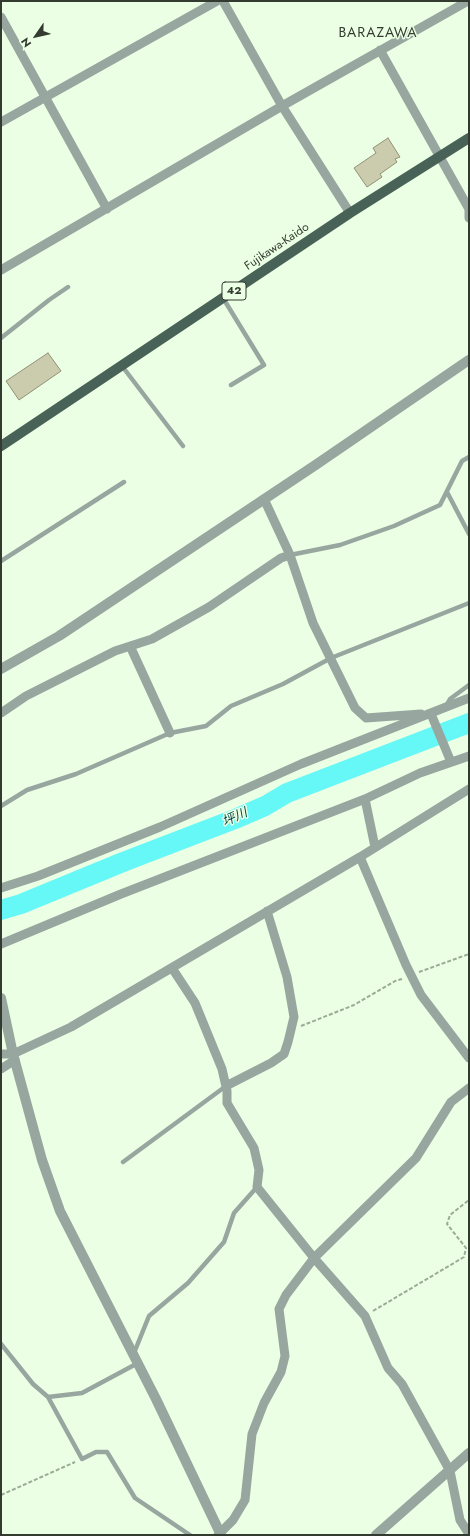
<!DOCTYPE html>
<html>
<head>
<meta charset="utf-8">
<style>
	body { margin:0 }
	#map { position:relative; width:470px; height:1536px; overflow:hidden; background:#ebffe4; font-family:Jost,sans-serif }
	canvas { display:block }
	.frame { position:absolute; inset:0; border:2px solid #333b30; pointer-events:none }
	.north { position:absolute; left:16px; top:16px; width:40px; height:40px; -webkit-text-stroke:3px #ebffe4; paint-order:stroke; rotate:236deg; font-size:11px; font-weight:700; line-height:16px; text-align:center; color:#333b30 }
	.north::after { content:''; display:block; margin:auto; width:14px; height:18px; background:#333b30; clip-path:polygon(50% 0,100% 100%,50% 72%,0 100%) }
</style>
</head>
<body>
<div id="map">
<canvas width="470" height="1536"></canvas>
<div class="frame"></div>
<div class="north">N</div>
</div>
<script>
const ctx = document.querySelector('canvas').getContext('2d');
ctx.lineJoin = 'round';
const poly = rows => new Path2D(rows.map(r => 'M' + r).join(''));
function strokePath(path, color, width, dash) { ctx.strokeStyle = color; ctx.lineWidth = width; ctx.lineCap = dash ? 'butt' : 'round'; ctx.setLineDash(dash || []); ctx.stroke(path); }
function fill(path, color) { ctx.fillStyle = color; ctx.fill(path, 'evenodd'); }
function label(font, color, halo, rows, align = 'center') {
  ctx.font = font + ' Jost,"Noto Sans JP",sans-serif'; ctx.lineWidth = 3; ctx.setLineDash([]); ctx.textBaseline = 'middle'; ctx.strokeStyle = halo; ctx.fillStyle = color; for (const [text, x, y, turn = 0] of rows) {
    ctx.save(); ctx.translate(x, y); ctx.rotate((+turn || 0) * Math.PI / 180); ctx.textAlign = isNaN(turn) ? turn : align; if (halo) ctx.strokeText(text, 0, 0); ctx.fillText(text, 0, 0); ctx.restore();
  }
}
strokePath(poly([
	[1,910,21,904,123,862,235,819,265,806,287,793,469,723]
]), '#66f7f7', 20);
const building = poly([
	[388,138,400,157,395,159,397,162,380,174,382,177,367,187,354,168,376,153,373,148,388,138],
	[48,353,61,371,19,400,6,381,48,353]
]);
fill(building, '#cbccad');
strokePath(building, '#919174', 1);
strokePath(poly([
	[419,972,469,954],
	[301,1026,354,1005,395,981,402,979],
	[373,1311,464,1257,466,1248,447,1224,450,1215,469,1200],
	[1,1495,75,1462]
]), '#9cab97', 2, [4, 2]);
strokePath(poly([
	[223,298,264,365,231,385],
	[1,338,49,300,68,287],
	[122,366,183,446],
	[447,492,469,534],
	[290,555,340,545,394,526,440,505,462,461,469,457],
	[1,561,124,482],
	[446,706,450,699,469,685],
	[1,806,27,790,76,774,170,733,206,726,231,706,283,684,331,658,469,603],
	[123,1162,226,1086],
	[1,1344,33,1384,48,1397,82,1459,96,1452,107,1452,135,1498,190,1535],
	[134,1353,149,1316,188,1283,224,1242,234,1213,257,1187],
	[48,1397,82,1393,138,1363]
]), '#97a69f', 4.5);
strokePath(poly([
	[223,1,282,106,350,213],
	[1,17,107,209],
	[380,50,469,209,469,218],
	[1,122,217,1],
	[1,270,282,106,468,1],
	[264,499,290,555,313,623,355,708,366,718,421,714],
	[130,646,170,733],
	[1,713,26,696,115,651,152,639,209,607,281,558,290,555],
	[431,714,451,762],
	[365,799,375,847],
	[360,857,406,965,421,995,469,1058],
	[1,888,38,876,160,827,301,764,469,698],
	[1,944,121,894,365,799,420,773,469,756],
	[172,968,195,1003,222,1069,227,1091,227,1103,254,1148,259,1170,257,1187,314,1258,365,1316,388,1368,402,1384,450,1471,460,1520,469,1534],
	[1,1054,13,1054,71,1027,360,857,469,789],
	[1,1069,15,1060],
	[226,1086,271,1063,284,1054,288,1042,294,1017,287,977,267,911],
	[218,1535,233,1520,245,1500,252,1434,264,1403,281,1372,285,1356,279,1309,286,1295,314,1258,416,1158,451,1102,469,1088]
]), '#97a69f', 9);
strokePath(poly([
	[1,669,59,636,317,464,469,360],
	[1,998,13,1054,42,1160,60,1211,156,1399,221,1535],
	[376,1535,469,1453]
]), '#97a69f', 10);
strokePath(poly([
	[1,446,350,213,469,138]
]), '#496257', 10);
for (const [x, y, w] of [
	[234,291,24]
]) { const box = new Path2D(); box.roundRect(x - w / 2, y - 9, w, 18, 3); ctx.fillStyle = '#ebffe4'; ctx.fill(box); strokePath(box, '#333b30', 1); }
label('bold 11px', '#333b30', null, [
	["42",234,291]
]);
label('12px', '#333b30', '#ebffe4', [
	["Fujikawa-Kaido",277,247,-34]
]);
label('italic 13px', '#004545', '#ebffe4', [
	["坪川",235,818,-24]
]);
ctx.letterSpacing = '1px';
label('14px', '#333b30', '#ebffe4', [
	["BARAZAWA",378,34]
]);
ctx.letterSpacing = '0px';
</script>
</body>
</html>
